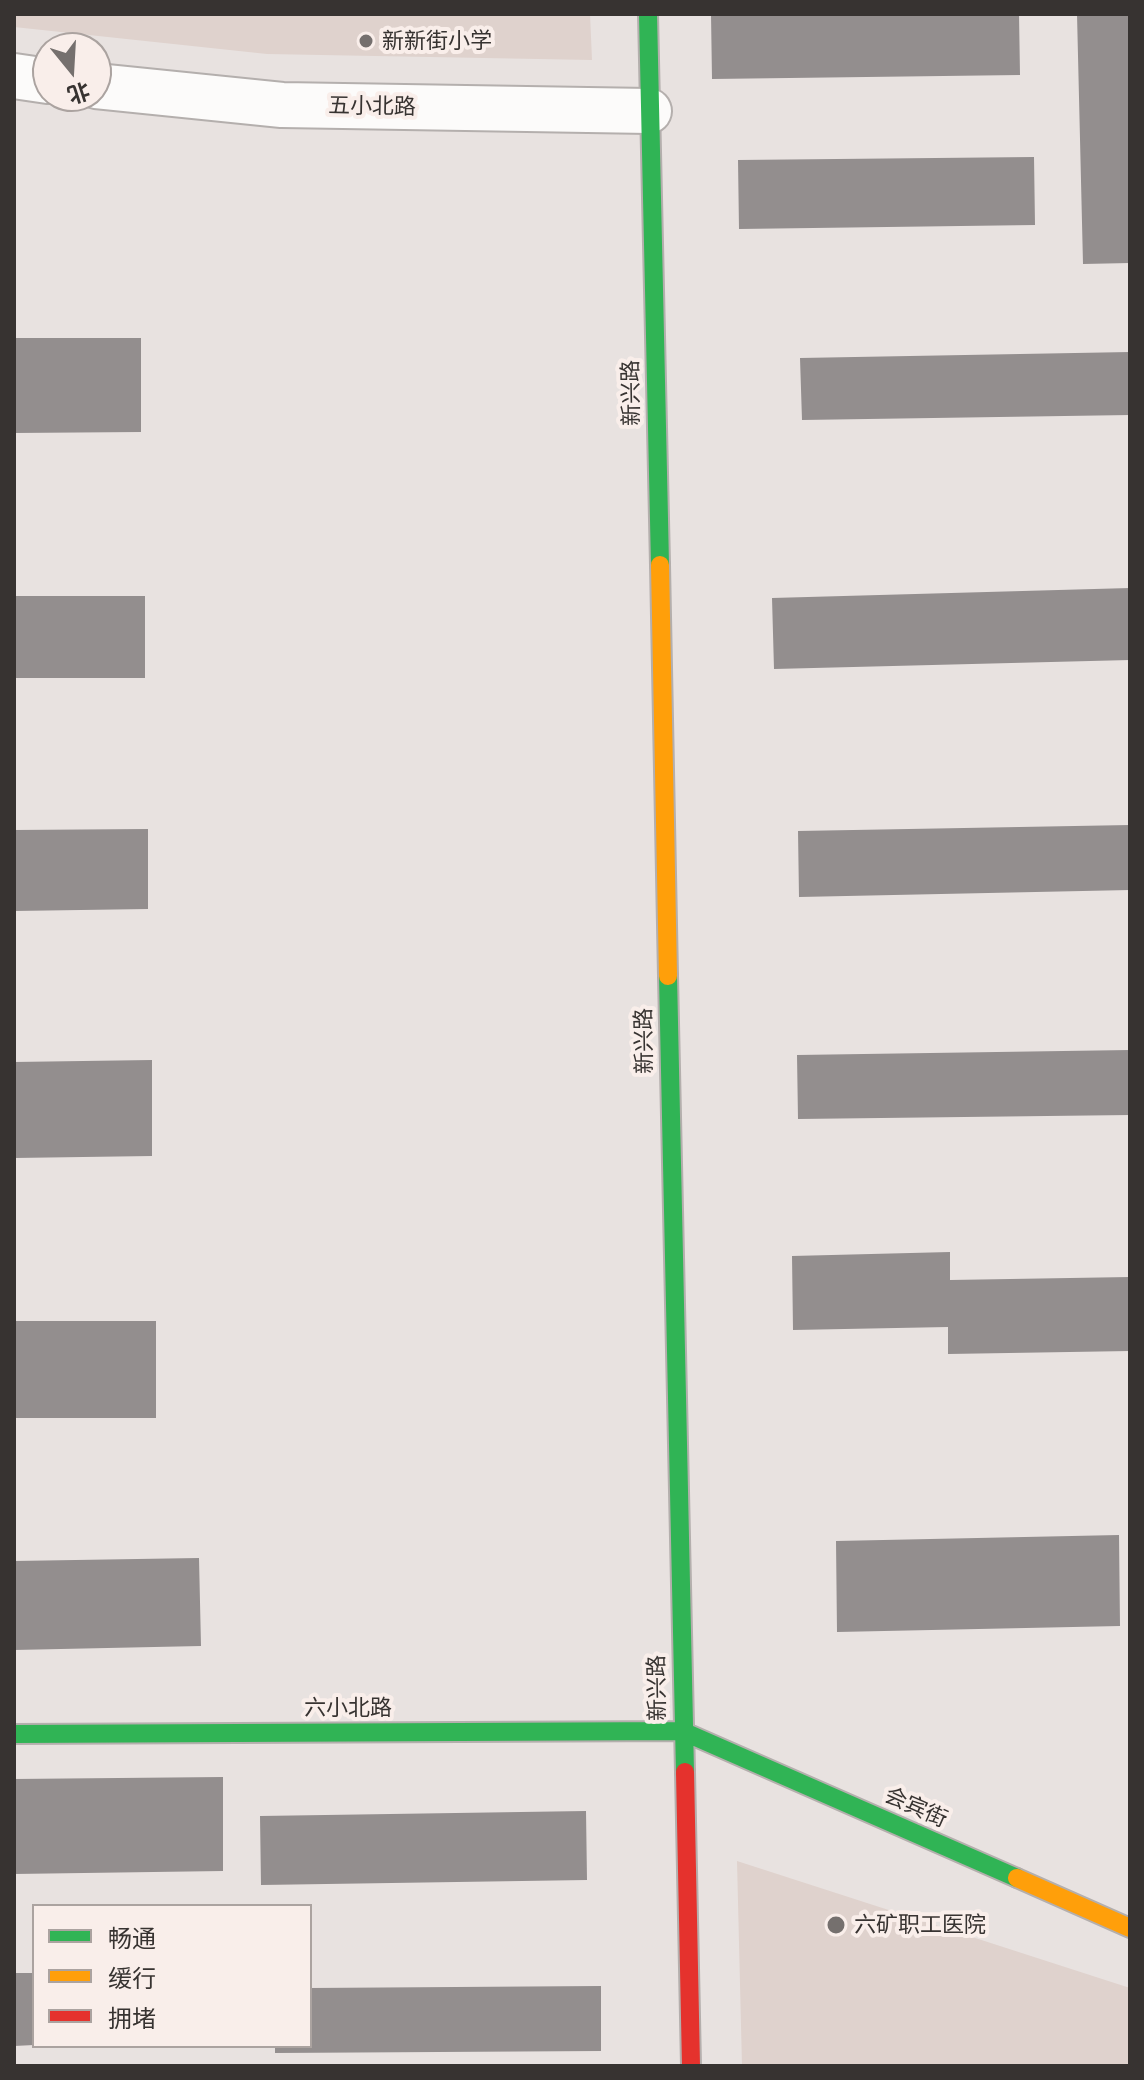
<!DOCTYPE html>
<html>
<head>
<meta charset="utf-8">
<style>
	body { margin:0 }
	#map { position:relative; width:1144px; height:2080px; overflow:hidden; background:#e8e2e0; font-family:Commissioner,"Noto Sans SC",sans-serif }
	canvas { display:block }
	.frame { position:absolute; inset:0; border:16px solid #373331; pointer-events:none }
	.legend { position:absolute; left:32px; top:1904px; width:280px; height:144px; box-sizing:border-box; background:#f9eeea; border:2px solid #aba3a0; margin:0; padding:10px 14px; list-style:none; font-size:24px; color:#373331 }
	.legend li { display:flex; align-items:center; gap:16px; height:40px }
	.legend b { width:40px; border:2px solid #aba3a0 }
	.north { position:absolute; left:32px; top:32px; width:80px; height:80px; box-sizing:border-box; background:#f9eeea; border:2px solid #aba3a0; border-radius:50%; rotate:162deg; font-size:22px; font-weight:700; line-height:32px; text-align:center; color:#373331 }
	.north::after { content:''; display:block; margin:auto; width:28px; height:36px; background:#75706e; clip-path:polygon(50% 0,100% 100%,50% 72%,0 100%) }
</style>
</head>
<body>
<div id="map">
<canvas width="1144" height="2080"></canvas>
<div class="frame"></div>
<ul class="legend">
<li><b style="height:10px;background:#30b455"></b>畅通</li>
<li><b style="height:10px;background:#ff9f0a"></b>缓行</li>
<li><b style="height:10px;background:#e5322d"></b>拥堵</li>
</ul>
<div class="north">北</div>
</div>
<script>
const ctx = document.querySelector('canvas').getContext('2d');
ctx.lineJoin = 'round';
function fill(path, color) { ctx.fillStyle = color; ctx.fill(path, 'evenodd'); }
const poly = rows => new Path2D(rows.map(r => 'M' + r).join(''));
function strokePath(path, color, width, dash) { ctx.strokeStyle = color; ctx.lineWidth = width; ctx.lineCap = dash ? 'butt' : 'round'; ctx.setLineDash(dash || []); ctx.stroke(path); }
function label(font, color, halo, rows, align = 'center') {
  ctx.font = font + ' Commissioner,"Noto Sans SC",sans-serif'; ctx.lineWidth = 8; ctx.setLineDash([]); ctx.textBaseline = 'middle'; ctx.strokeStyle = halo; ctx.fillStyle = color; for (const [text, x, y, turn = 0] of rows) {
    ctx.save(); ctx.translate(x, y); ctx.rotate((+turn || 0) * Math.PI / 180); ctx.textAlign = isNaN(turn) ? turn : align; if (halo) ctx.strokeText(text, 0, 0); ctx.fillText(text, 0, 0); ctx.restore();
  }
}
fill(poly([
	[14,14,590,14,592,60,267,54,14,27],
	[737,1861,1130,1988,1130,2066,742,2066]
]), '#dfd2cd');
fill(poly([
	[711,14,1019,14,1020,75,712,79],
	[1077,14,1130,14,1130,263,1083,264],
	[1034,157,1035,225,739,229,738,160],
	[14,338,141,338,141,432,14,433],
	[1130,352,1130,415,802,420,800,358],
	[1130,588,1130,660,774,669,772,598],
	[14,596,145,596,145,678,14,678],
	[1130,825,1130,890,799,897,798,831],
	[148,829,148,909,14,911,14,830],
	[1130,1050,1130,1115,798,1119,797,1055],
	[152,1060,152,1156,14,1158,14,1062],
	[950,1252,950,1280,1130,1277,1130,1351,948,1354,948,1327,793,1330,792,1256],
	[14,1321,156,1321,156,1418,14,1418],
	[1119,1535,1120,1626,837,1632,836,1541],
	[199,1558,201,1646,14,1650,14,1561],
	[223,1777,223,1871,14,1874,14,1779],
	[586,1811,587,1880,261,1885,260,1816],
	[14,1973,34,1973,34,2045,14,2046],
	[601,1986,601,2051,275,2053,275,2046,310,2046,310,1988]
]), '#938e8e');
const street = poly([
	[14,76,48,81],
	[96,86,282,105,649,111]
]);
const fast = poly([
	[648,14,660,565],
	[668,976,685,1772],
	[14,1734,682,1731,1017,1878]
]);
const slow = poly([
	[660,565,668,976],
	[1017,1878,1130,1928]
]);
const jam = poly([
	[685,1772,691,2066]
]);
strokePath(street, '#b4afad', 48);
strokePath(fast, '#b4afad', 22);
strokePath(slow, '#b4afad', 22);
strokePath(jam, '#b4afad', 22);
strokePath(street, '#fcfbfa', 44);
strokePath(fast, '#30b455', 18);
strokePath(slow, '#ff9f0a', 18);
strokePath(jam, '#e5322d', 18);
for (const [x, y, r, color] of [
	[366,41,8,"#75706e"],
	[836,1925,10,"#75706e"]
]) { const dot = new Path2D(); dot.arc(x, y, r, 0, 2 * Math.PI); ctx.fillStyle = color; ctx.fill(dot); strokePath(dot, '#f9eeea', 3); }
label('22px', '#373331', '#f9eeea', [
	["新新街小学",382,41],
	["六矿职工医院",854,1925]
], 'left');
label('22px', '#373331', '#f9eeea', [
	["五小北路",372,106,1],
	["新兴路",631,393,-91],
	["新兴路",644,1041,-91],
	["新兴路",657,1688,-91],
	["六小北路",348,1708],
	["会宾街",916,1807,24]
]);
</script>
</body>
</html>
